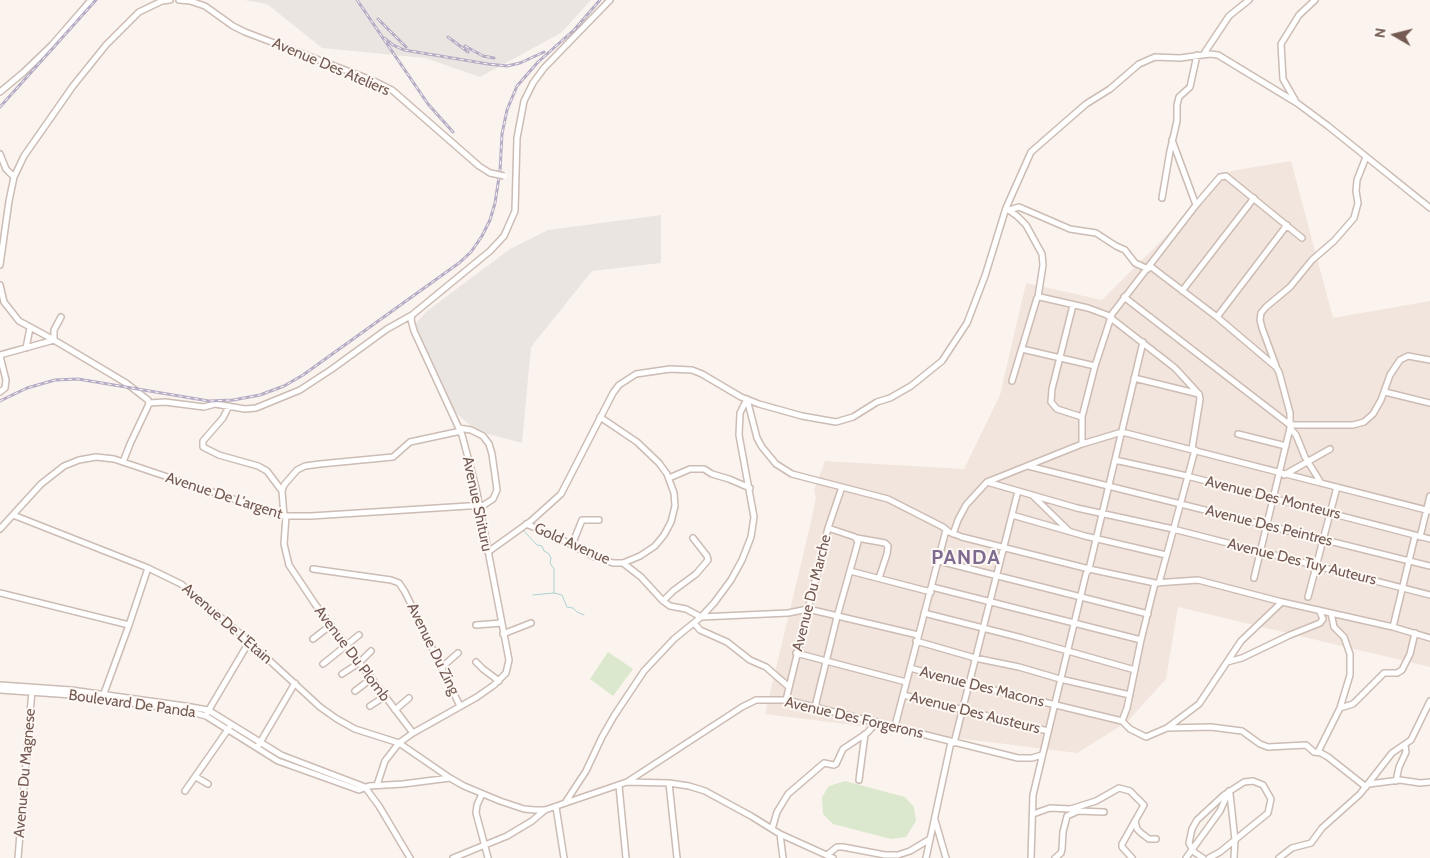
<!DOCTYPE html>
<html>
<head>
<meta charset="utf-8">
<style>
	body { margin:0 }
	#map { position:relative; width:1430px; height:858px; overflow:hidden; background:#fbf4ee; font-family:Cabin,sans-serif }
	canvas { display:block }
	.north { position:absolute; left:1370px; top:10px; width:50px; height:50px; -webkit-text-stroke:4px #fdf8f4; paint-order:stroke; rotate:278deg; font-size:14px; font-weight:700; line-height:20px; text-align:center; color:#745a52 }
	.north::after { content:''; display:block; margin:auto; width:18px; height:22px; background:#745a52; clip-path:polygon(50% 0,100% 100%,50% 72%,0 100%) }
</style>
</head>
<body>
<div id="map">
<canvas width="1430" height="858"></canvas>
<div class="north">N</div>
</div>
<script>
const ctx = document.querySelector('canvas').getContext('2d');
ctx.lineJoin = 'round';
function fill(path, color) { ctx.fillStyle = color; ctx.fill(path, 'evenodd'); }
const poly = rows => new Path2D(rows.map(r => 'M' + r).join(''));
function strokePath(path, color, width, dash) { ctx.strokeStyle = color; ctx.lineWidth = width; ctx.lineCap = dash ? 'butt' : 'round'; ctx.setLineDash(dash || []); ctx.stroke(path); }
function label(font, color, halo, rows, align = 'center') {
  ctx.font = font + ' Cabin,sans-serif'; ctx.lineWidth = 4; ctx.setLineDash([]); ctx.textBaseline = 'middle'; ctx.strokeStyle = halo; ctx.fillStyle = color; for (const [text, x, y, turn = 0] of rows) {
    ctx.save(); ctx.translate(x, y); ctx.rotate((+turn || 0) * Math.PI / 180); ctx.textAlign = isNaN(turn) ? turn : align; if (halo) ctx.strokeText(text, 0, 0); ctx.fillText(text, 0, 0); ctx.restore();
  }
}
fill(poly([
	[1291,161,1333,318,1430,301,1430,667,1178,607,1166,679,1127,722,1077,753,765,714,810,526,816,498,814,490,825,461,964,469,1000,395,1026,283,1102,300,1231,171]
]), '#f2e5dd');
fill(poly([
	[244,0,591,0,561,33,480,77,425,58,322,48,267,4],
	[661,215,661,263,592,271,531,347,522,443,477,431,456,413,415,324,427,311,510,249,548,230]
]), '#ebe5e2');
fill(poly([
	[608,652,633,669,613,696,590,679],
	[845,781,905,797,914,807,916,821,906,837,891,839,833,824,823,814,822,797,829,786]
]), '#dbe8cd');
strokePath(poly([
	[524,531,537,545,542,546,544,551,548,553,551,558,550,563,554,569,554,593,562,595,567,607,573,608,577,612,584,615],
	[533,595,554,593]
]), '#abd2d3', 1);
const minor = poly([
	[179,0,190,1,205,6,233,26,245,32,374,81,392,90,479,166,490,173,495,174],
	[1205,52,1229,16,1249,0],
	[0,92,24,72,52,45,91,0],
	[1295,100,1283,79,1281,44,1299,15,1315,0],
	[1172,140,1196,205],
	[0,154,6,169,14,177],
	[1162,198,1170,151,1177,121,1177,105,1179,97,1190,87,1197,55],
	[1007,209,1017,216,1026,225,1042,254,1043,265,1038,297],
	[1009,210,1019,207,1070,229,1096,233,1116,246,1125,250,1135,263,1148,269],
	[0,265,9,201,14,177,24,156,73,86,106,45,139,12,162,1,170,0],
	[1150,266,1217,317,1276,367,1279,372,1290,413,1290,428,1254,578],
	[0,285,4,302,19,321,54,340,126,383,148,400,149,403,148,406,130,444,123,462],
	[1182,291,1254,198],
	[1124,297,1290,425,1353,425,1364,422,1373,414,1381,400,1390,375,1400,360,1408,356,1430,360],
	[1073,305,1052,389,1051,402,1057,409,1082,417],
	[1217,317,1287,225],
	[26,348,30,328],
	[1022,349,1095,366],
	[0,355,54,340,54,330,61,317],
	[0,356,6,380,5,388,0,392],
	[1276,366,1262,328,1260,320,1261,313,1266,307,1290,287,1312,260,1334,241,1354,218,1358,203,1356,191,1357,180,1366,157],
	[1134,378,1199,394,1200,399,1192,449],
	[1012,381,1037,298,1040,297,1088,308,1107,315,1175,368,1197,392],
	[1385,392,1430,403],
	[747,399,757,438,762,447,776,464,792,474,888,499,943,527,949,532,962,537,1089,569,1143,342],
	[149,403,165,402,204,407,215,404,245,409,256,408,300,390,332,369,387,329,412,315],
	[229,406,223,418,203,441,203,447,219,455,258,466,267,471,282,491],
	[1290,428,1296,435,1305,457,1321,483],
	[1238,434,1286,446],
	[1082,444,1082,417,1095,366,1112,314,1196,205,1220,177,1226,176,1302,238],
	[1115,460,1187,476,1430,539],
	[1028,466,1430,566],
	[1284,475,1330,449],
	[669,478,690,469,704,469,712,474,729,479,750,488],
	[987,482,1077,508,1173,529,1430,595],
	[1032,495,1069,531],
	[13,515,148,568,181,584,243,636,320,707,337,719,355,729,399,743,450,778],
	[1012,515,1085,536,1166,555],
	[284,516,282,491,284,485,297,470,305,466,320,464,393,457,410,442,461,431],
	[286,516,284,544,289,565,315,604,413,733],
	[526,524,553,535,592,556,613,563,623,563,640,556,655,546,664,535,671,522,675,506,674,493,667,474,659,463,637,442,600,417],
	[0,529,41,484,64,466,79,460,96,457,114,459,284,516,311,516,484,505,493,499,497,490,492,454,489,444,483,436,471,430,459,428],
	[953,534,958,520,966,505,987,482,1082,444,1122,432,1430,511],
	[1420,537,1430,496],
	[857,538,885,543,888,546,887,554,879,578],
	[572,545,582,520,599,520],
	[488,552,531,521,561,494,613,393,619,385,636,374,670,369,692,370,702,374,741,397,759,404,802,416,836,422,853,417,877,402,890,398,911,386,942,361,967,323,985,276,1006,208,1031,152,1086,104,1110,89,1139,64,1155,57,1180,58,1210,54,1218,55,1297,103,1328,126,1430,208],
	[939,561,1148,614],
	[623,563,641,577,663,601,670,606,686,609,701,617,788,613,808,609,918,635],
	[313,569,391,580,399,583,405,592,460,706],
	[850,571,931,592],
	[1159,583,1195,450],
	[932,587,1141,640],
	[0,593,129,625],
	[1308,597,1337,487],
	[663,601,673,591,696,574,708,560,707,556,693,538],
	[924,613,1022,638,1135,670],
	[694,623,700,630,727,642,750,660,766,667,789,687],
	[476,625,502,623],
	[1393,627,1415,536],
	[503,634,531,623],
	[313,639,331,625],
	[916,641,975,658,1019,667,1060,679,1130,695],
	[796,653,906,682],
	[476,662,483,669,499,681],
	[1227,662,1242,658,1290,635,1320,623,1323,619,1319,610],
	[323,664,359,635],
	[442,667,458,653],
	[910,668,969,684,1122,721,1130,729,1146,737,1167,728,1211,727,1242,731,1260,744,1268,747,1306,745,1314,752,1321,753,1328,757,1366,787],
	[342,674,359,663,371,651],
	[0,685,71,690,185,706,208,710,281,755,365,787,379,806,410,858],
	[0,690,72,695,183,710,206,716,278,761,359,790,369,786,403,784,450,778,464,786,500,801,524,809,535,810,545,810,627,782,742,707,756,700,786,700,1018,758,1032,758,1042,755],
	[355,691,371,679],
	[903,695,1048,731],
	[103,696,129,625,148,568],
	[786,700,828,528,842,487],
	[370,706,384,697],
	[815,707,837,617,858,542,855,537,828,528],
	[1340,708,1353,704,1384,673,1397,673,1402,670,1410,654,1415,633],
	[395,710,409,698],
	[207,713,249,642],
	[1122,721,1127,708,1141,640,1155,583],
	[895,726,946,530],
	[1167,728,1199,704,1241,641,1282,602],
	[954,743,1018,491],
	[258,746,295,683],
	[1318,752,1340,708,1350,675,1350,654,1344,637,1334,627,1331,613],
	[196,777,208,784],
	[859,780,865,734],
	[1396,781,1399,767,1406,752,1405,745],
	[627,782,669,783,689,786,705,791,751,816,780,834,833,858],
	[669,783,677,858],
	[1369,784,1400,780,1420,783,1430,782],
	[377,785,385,761,399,743,413,733,477,697,494,685,506,673,509,660,476,488,462,435,414,331,411,320,412,315,490,251,504,236,515,211,517,138,524,101,533,83,544,68,610,0],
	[619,786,626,858],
	[185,791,229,728],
	[482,794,477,805,476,813,488,858],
	[1230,794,1235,840,1234,858],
	[565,803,586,771,602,737,614,716,644,671,674,639,701,617,714,603,731,580,742,560,751,537,754,517,739,435,740,413,747,399],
	[556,807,564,858],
	[1033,814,1050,808,1070,809,1077,807,1096,801,1119,788,1130,791,1144,805,1122,844,1122,847,1132,858],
	[935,820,946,858],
	[1135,821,1137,829,1141,833,1149,839,1156,839],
	[772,829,777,812,788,794,824,763,834,765,836,764,843,749,867,733,877,722],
	[780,834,783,858],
	[827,855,837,847,843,847,885,855,898,855,910,851,930,839],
	[18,858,32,690],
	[453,858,507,836,532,821,545,810],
	[926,858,951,742],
	[1031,858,1033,795,1086,574,1089,569,1155,583,1198,580,1282,602,1393,627,1430,638],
	[1055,858,1061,853,1062,849,1063,832,1067,816,1078,811,1104,812],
	[1186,858,1220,811,1229,791],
	[1203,858,1194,852,1189,843,1192,829,1197,820,1224,795,1244,782,1253,781,1263,785,1271,799,1268,813,1220,852,1209,858],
	[1279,858,1292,848,1311,843,1322,828,1360,794,1392,753,1411,740,1430,701]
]);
strokePath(minor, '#ccbcb4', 8);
strokePath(minor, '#fff', 5);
const rail = poly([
	[357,0,428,104,453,132],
	[378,19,406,47],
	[448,37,468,52],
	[384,38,393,45,404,50,488,64,507,66,520,63,544,52],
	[465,46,483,56,494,58],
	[0,107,96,0],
	[0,401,27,388,55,380,78,379,209,401,233,400,260,395,284,386,303,375,459,263,471,252,482,236,490,220,495,203,500,171,502,134,507,110,517,86,538,62,574,30,600,0]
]);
strokePath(rail, '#b6acc5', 3);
strokePath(rail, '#fdf8f4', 1, [4]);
const minorBridge = poly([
	[495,174,504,176]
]);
strokePath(minorBridge, '#ccbcb4', 8, []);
strokePath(minorBridge, '#fff', 5);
label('15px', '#745a52', '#fdf8f4', [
	["Avenue Des Ateliers",331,67,23],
	["Avenue De L'argent",224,496,18],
	["Avenue Des Monteurs",1273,498,14],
	["Avenue Shituru",477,504,78],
	["Avenue Des Peintres",1269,526,14],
	["Gold Avenue",572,544,24],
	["Avenue Des Tuy Auteurs",1302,562,14],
	["Avenue Du Marche",812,593,-76],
	["Avenue De L'Etain",227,624,41],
	["Avenue Du Zing",433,649,64],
	["Avenue Du Plomb",352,654,53],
	["Avenue Des Macons",982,687,14],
	["Boulevard De Panda",132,704,8],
	["Avenue Des Austeurs",975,713,14],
	["Avenue Des Forgerons",854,718,13],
	["Avenue Du Magnese",25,773,-85]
]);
ctx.letterSpacing = '1px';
label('bold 20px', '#7e6b8f', '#fdf8f4', [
	["PANDA",966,558]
]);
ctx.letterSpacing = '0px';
</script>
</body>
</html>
